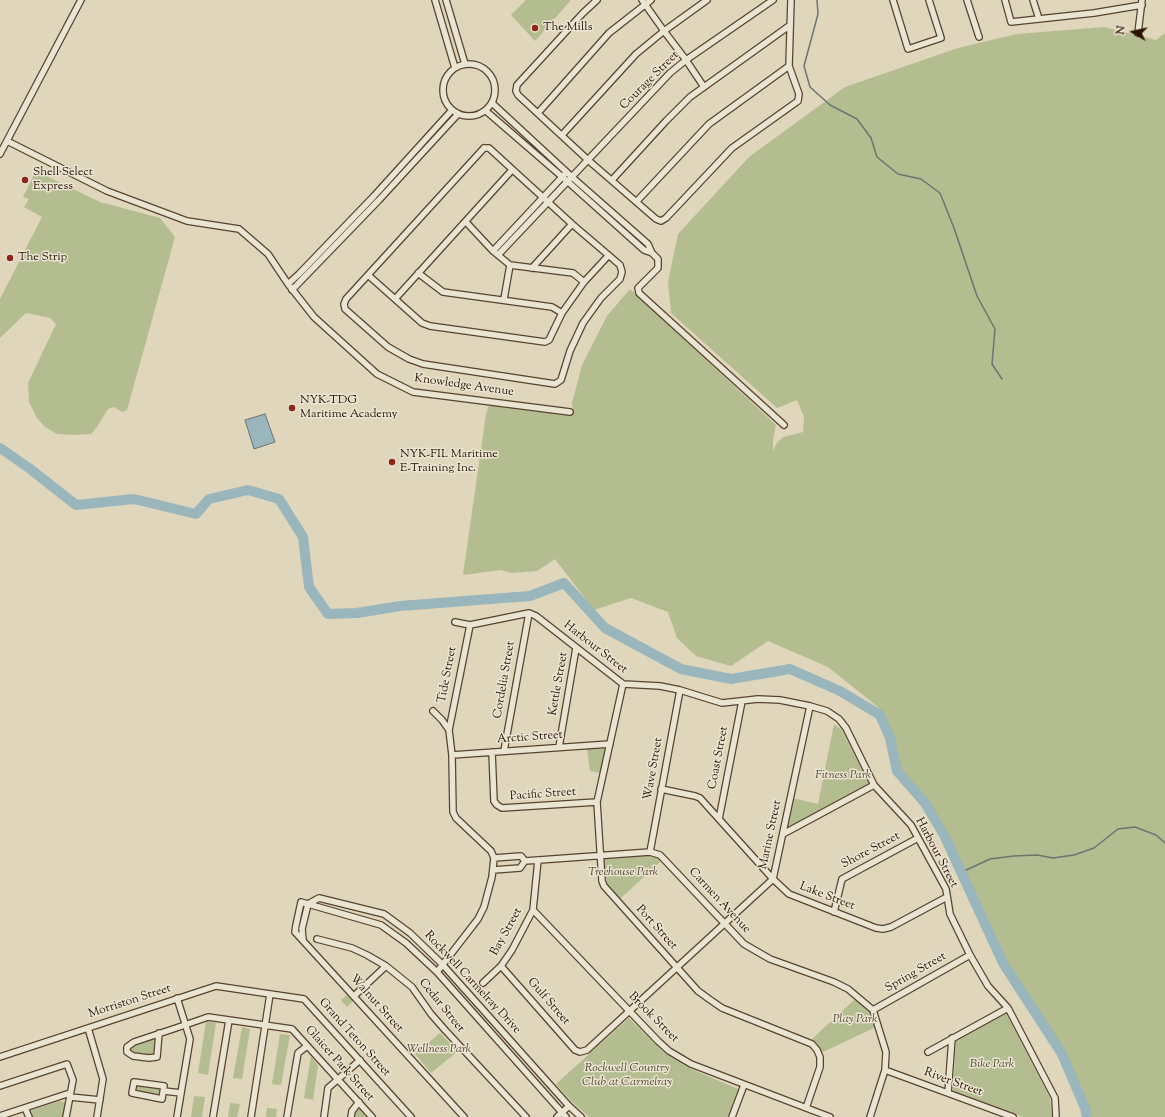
<!DOCTYPE html>
<html>
<head>
<meta charset="utf-8">
<style>
	body { margin:0 }
	#map { position:relative; width:1165px; height:1117px; overflow:hidden; background:#dfd6bc; font-family:"Sorts Mill Goudy",serif }
	canvas { display:block }
	.north { position:absolute; left:1113px; top:12px; width:40px; height:40px; -webkit-text-stroke:3px #eae4d3; paint-order:stroke; rotate:279deg; font-size:11px; font-weight:700; line-height:16px; text-align:center; color:#2b1200 }
	.north::after { content:''; display:block; margin:auto; width:14px; height:18px; background:#2b1200; clip-path:polygon(50% 0,100% 100%,50% 72%,0 100%) }
</style>
</head>
<body>
<div id="map">
<canvas width="1165" height="1117"></canvas>
<div class="north">N</div>
</div>
<script>
const ctx = document.querySelector('canvas').getContext('2d');
ctx.lineJoin = 'round';
function fill(path, color) { ctx.fillStyle = color; ctx.fill(path, 'evenodd'); }
const poly = rows => new Path2D(rows.map(r => 'M' + r).join(''));
function strokePath(path, color, width, dash) { ctx.strokeStyle = color; ctx.lineWidth = width; ctx.lineCap = dash ? 'butt' : 'round'; ctx.setLineDash(dash || []); ctx.stroke(path); }
function label(font, color, halo, rows, align = 'center') {
  ctx.font = font + ' "Sorts Mill Goudy",serif'; ctx.lineWidth = 3; ctx.setLineDash([]); ctx.textBaseline = 'middle'; ctx.strokeStyle = halo; ctx.fillStyle = color; for (const [text, x, y, turn = 0] of rows) {
    ctx.save(); ctx.translate(x, y); ctx.rotate((+turn || 0) * Math.PI / 180); ctx.textAlign = isNaN(turn) ? turn : align; if (halo) ctx.strokeText(text, 0, 0); ctx.fillText(text, 0, 0); ctx.restore();
  }
}
fill(poly([
	[526,0,571,0,535,41,511,15],
	[1104,27,1156,40,1165,33,1165,1117,1087,1117,1085,1108,1062,1054,1003,963,944,835,925,803,897,771,890,738,878,707,828,667,768,641,731,666,696,656,677,638,668,612,631,598,594,610,555,559,537,571,512,573,501,570,463,575,486,414,489,405,573,416,572,403,582,365,607,316,630,289,776,425,773,440,773,451,776,444,783,437,803,432,804,417,797,400,777,408,671,313,668,282,678,234,749,157,845,87,958,48,1017,34],
	[36,171,100,202,160,218,175,237,127,410,122,412,114,407,108,409,97,427,91,434,73,435,57,434,45,427,37,418,29,402,28,383,56,324,50,318,26,313,0,338,0,299,42,217,24,207,29,199,23,197],
	[834,724,842,730,869,784,785,831,792,798,818,804],
	[606,748,600,773,590,771,587,749],
	[648,856,657,857,660,862,620,899,607,885,604,857],
	[349,993,355,999,347,1007,341,1000],
	[855,999,870,1011,876,1027,823,1052,812,1039],
	[1006,1013,1050,1098,1052,1117,1023,1117,953,1091,956,1040],
	[629,1018,664,1053,689,1068,738,1089,728,1117,589,1117,572,1102,556,1084],
	[206,1021,216,1023,208,1075,198,1073],
	[242,1027,250,1029,242,1079,233,1078],
	[440,1033,458,1051,431,1073,415,1054],
	[280,1034,290,1035,281,1085,272,1084],
	[154,1038,157,1041,156,1055,152,1056,131,1052,130,1048],
	[311,1056,318,1066,313,1100,304,1098],
	[136,1085,162,1088,161,1097,135,1092],
	[194,1096,205,1097,202,1117,191,1117],
	[60,1101,66,1103,64,1117,31,1117,29,1111],
	[230,1103,240,1104,237,1117,228,1117],
	[267,1108,277,1109,276,1117,266,1117],
	[360,1108,368,1117,353,1117,355,1112]
]), '#b4bd8f');
const water = poly([
	[265,414,275,442,254,449,245,420,265,414]
]);
fill(water, '#99b6bd');
strokePath(water, '#6d7471', 1);
strokePath(poly([
	[817,0,818,14,804,66,810,87,830,105,857,119,871,138,877,157,898,174,921,179,940,193,954,228,977,296,995,329,992,364,1002,379],
	[962,872,990,859,1014,856,1037,855,1053,858,1074,855,1094,848,1118,829,1135,827,1156,835,1165,843]
]), '#6d7471', 1.5);
strokePath(poly([
	[0,448,29,468,76,505,134,499,196,514,209,499,248,490,279,499,303,537,309,587,328,614,357,613,400,606,530,596,564,583,605,628,681,669,731,679,790,669,840,691,880,715,890,738,897,771,925,803,944,835,1003,963,1062,1054,1085,1108,1087,1117]
]), '#99b6bd', 10);
const minor = poly([
	[435,0,455,68],
	[446,0,465,64],
	[597,0,583,13,517,85,516,91,518,95,588,160,656,219,661,221,666,218,732,148,798,101,799,94,789,66,791,0],
	[642,0,664,31,686,60,704,87],
	[893,0,908,49,941,38,929,0],
	[967,0,979,37],
	[1005,0,1011,22,1094,13,1142,5],
	[1033,0,1039,19],
	[1138,33,1142,0],
	'443 90a26 26 0 1 1 52 0a26 26 0 1 1-52 0Z',
	[492,103,573,178,648,244,652,253,658,259,658,268,638,288,639,293,784,425],
	[486,111,567,181,644,250,652,253],
	[538,113,609,33,651,0],
	[562,135,636,54,664,31,707,0],
	[7,141,107,191,187,221,239,229,268,254,288,284,314,317,377,374,413,392,570,412],
	[484,148,489,148,572,224,620,265,622,272,620,279,601,298,583,323,570,351,561,380,555,384,423,364,409,359,388,347,345,309,344,304,346,299,484,148],
	[0,154,81,0],
	[512,170,395,299,422,323,430,326,545,342,549,340,562,313,584,282,608,256],
	[612,180,666,121,690,97,789,26],
	[637,201,709,124,789,66],
	[466,222,493,251,510,265,573,273,584,282],
	[493,251,564,175],
	[498,255,670,73,686,60,773,0],
	[532,268,572,224],
	[418,273,443,292,552,307,562,313],
	[368,275,395,299],
	[288,284,299,274,374,196,452,110],
	[292,290,379,200,458,114],
	[504,299,510,265],
	[455,622,470,625,529,613,536,616,623,684,660,686,680,690,722,703,758,699,780,700,810,706,827,711,839,719,846,728,874,785,911,825,946,889,950,914,970,955,988,986,1008,1008,1055,1098,1056,1117],
	[623,684,597,802,602,881,604,886,698,991,709,999,722,1008,812,1044,817,1050,820,1057,820,1067,806,1108],
	[433,711,442,720,449,730,452,755,453,812,456,818,491,851,494,858,492,877,484,907,478,919,437,972],
	[449,730,470,625],
	[559,747,576,648],
	[504,751,529,613],
	[492,752,494,801,497,805,502,808,597,802],
	[452,755,610,744],
	[661,789,695,796,700,798,773,879,789,894,876,928,883,929,891,927,947,897],
	[719,819,742,701],
	[783,834,874,785],
	[650,852,680,690],
	[494,858,521,856,525,861],
	[493,870,520,868,525,861,650,852,660,855,744,944,770,959,834,982,848,989,873,1010,886,1052,885,1070,870,1117],
	[308,904,319,898,384,914,410,933,442,964,569,1106,581,1117],
	[533,910,658,1041,669,1051,691,1064,830,1117],
	[834,912,842,879,918,838],
	[317,939,352,948,367,955,386,966,412,987,431,1014,445,1030,526,1117],
	[303,940,302,929,308,904],
	[501,966,575,1050,580,1052,587,1050,773,879,810,706],
	[483,983,501,966,512,950,533,910,538,860],
	[354,996,386,966],
	[177,998,190,1039,177,1117],
	[873,1010,970,955],
	[88,1028,103,1079,97,1117],
	[159,1033,157,1057,149,1058,133,1056,127,1052,127,1047,134,1042,185,1025,208,1017,292,1029,372,1117],
	[928,1052,1008,1008],
	[0,1057,216,986,304,999,411,1117],
	[885,1070,1013,1117],
	[134,1082,164,1086,162,1099,132,1093,134,1082],
	[0,1086,67,1064,73,1080,66,1117],
	[164,1091,181,1093],
	[948,1093,952,1038],
	[70,1097,100,1100],
	[25,1108,29,1117],
	[0,1116,70,1093],
	[213,1117,229,1020],
	[251,1117,270,994],
	[287,1117,298,1053,307,1046],
	[324,1117,328,1088,360,1060],
	[351,1117,352,1111,359,1102],
	[464,1117,295,932,296,925,301,902,381,925,406,943,437,972,566,1117],
	[557,1117,569,1106],
	[732,1117,744,1085]
]);
strokePath(minor, '#58432f', 8);
strokePath(minor, '#eae4d3', 5.5);
for (const [x, y, r, color] of [
	[535,28,4,"#8f2418"],
	[25,180,4,"#8f2418"],
	[10,258,4,"#8f2418"],
	[292,408,4,"#8f2418"],
	[392,462,4,"#8f2418"]
]) { const dot = new Path2D(); dot.arc(x, y, r, 0, 2 * Math.PI); ctx.fillStyle = color; ctx.fill(dot); strokePath(dot, '#eae4d3', 1.5); }
label('12px', '#2b1200', '#eae4d3', [
	["The Mills",543,28],
	["Shell Select",33,173],
	["Express",33,187],
	["The Strip",18,258],
	["NYK-TDG",300,401],
	["Maritime Academy",300,415],
	["NYK-FIL Maritime",400,455],
	["E-Training Inc.",400,469]
], 'left');
label('12px', '#2b1200', '#eae4d3', [
	["Courage Street",650,81,-45],
	["Knowledge Avenue",464,386,8],
	["Harbour Street",595,648,38],
	["Tide Street",448,675,-79],
	["Cordelia Street",505,680,-80],
	["Kettle Street",559,684,-80],
	["Arctic Street",530,738,-4],
	["Coast Street",719,758,-79],
	["Wave Street",654,769,-80],
	["Pacific Street",543,795,-4],
	["Marine Street",771,835,-78],
	["Shore Street",871,851,-28],
	["Harbour Street",936,853,62],
	["Lake Street",827,897,21],
	["Carmen Avenue",719,901,47],
	["Port Street",656,928,48],
	["Bay Street",507,932,-61],
	["Spring Street",916,973,-30],
	["Rockwell Carmelray Drive",472,983,47],
	["Morriston Street",130,1002,-18],
	["Gulf Street",548,1002,49],
	["Walnut Street",376,1004,48],
	["Cedar Street",441,1006,51],
	["Brook Street",653,1018,45],
	["Grand Teton Street",354,1038,48],
	["Glaicer Park Street",339,1064,48],
	["River Street",953,1083,20]
]);
label('italic 12px', '#54452b', '#eae4d3', [
	["Fitness Park",843,776],
	["Treehouse Park",623,873],
	["Play Park",855,1020],
	["Wellness Park",439,1050],
	["Bike Park",992,1065],
	["Rockwell Country",627,1069],
	["Club at Carmelray",627,1083]
]);
</script>
</body>
</html>
